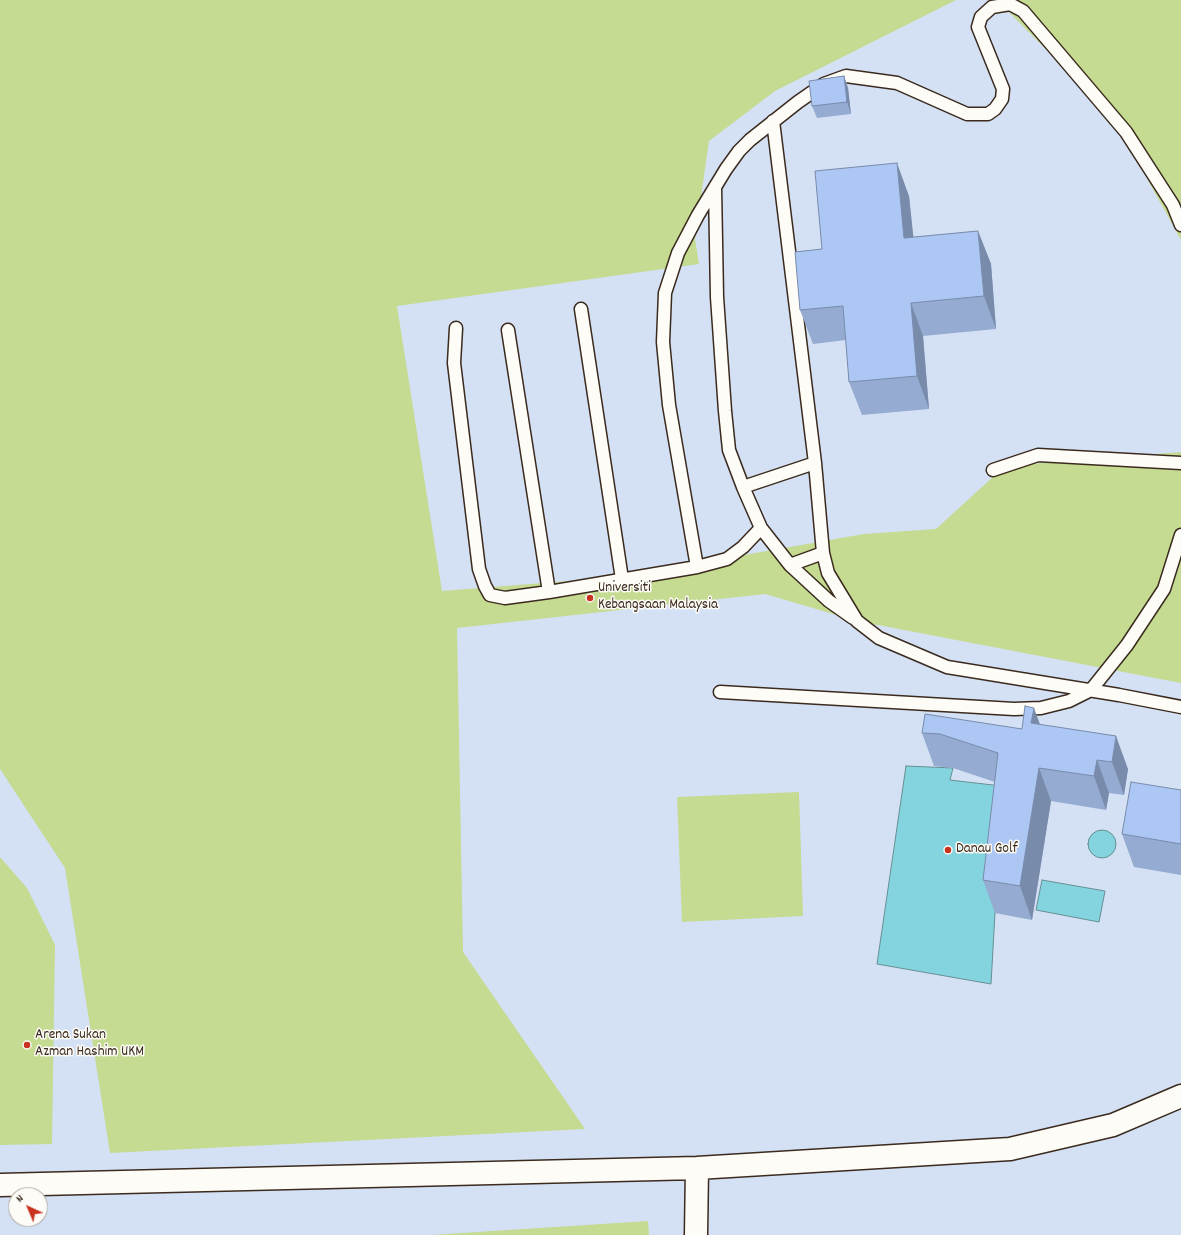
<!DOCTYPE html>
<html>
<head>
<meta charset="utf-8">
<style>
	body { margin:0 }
	#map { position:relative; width:1181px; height:1235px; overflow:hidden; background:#e5ecf6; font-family:Dekko,sans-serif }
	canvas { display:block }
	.north { position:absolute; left:8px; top:1187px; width:40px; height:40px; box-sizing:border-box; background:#fdfcf7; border:1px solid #afa8a0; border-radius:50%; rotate:316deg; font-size:11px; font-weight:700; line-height:16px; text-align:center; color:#3b2a1e }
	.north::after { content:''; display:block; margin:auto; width:14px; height:18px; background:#c8321e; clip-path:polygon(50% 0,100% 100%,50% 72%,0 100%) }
</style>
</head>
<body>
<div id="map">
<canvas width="1181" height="1235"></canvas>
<div class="north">N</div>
</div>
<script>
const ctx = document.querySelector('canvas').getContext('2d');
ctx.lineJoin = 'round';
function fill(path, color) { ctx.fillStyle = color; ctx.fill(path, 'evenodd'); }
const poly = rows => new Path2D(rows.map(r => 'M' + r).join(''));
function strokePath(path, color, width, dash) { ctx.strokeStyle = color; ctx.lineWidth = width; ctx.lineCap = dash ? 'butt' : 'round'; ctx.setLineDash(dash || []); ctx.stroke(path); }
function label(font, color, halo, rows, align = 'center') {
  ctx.font = font + ' Dekko,sans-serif'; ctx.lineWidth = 3; ctx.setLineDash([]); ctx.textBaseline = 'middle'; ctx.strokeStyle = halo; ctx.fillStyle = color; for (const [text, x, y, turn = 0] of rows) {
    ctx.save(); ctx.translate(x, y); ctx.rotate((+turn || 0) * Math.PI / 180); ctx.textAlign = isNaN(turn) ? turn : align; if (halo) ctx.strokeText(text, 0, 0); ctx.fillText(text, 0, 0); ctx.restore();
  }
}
fill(poly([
	[0,0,1181,0,1181,1235,0,1235],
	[16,1195,40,1195,40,1219,16,1219]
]), '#d4e1f5');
fill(poly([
	[0,0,956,0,775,91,709,141,695,239,699,264,397,306,442,591,618,577,864,534,936,529,1005,466,1181,452,1181,683,857,621,765,594,457,628,463,952,585,1129,110,1153,65,868,0,769],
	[997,0,1181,0,1181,240,1113,117],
	[799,792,803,916,682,922,677,797],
	[0,857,27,888,55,945,52,1144,0,1145],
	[648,1221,649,1235,431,1235]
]), '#c4db91');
const water = poly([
	[906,766,953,768,950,780,1010,787,995,913,991,984,877,964,906,766],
	'1088 844a14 14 0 1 1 28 0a14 14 0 1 1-28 0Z',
	[1042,880,1105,891,1099,922,1036,910,1042,880]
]);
fill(water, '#84d4e0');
strokePath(water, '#679092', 1);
const lane = poly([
	[773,121,815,463,823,553,828,573,857,621,879,638,947,667,1119,695,1181,707],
	[715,187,717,297,725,411,729,450,743,487,815,463],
	[581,309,622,579],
	[456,328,454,363,479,569,485,586,490,595,505,598,549,592,697,567,727,559,743,547,761,528],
	[508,330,549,592],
	[993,470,1038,455,1181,463],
	[743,487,761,528,790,565,829,601,853,618],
	[790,565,823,553],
	[697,567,669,405,663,342,665,293,678,253,698,215,726,169,739,151,750,140,798,102,824,84,846,76,897,83,967,114,988,114,995,109,1002,99,1003,89,978,27,981,17,992,7,1010,4,1023,11,1126,132,1173,205,1181,225],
	[720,692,1014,709,1041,708,1069,701,1091,690,1127,645,1164,589,1181,535]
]);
const street = poly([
	[0,1185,697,1168,1010,1149,1113,1125,1181,1096],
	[696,1235,697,1168]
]);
strokePath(lane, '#3b2a1e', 15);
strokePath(street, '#3b2a1e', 25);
strokePath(lane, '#fdfcf7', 12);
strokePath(street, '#fdfcf7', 22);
fill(poly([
	[844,76,848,88,851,114,817,118,812,106],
	[909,196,913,237,978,231,991,264,996,329,923,336,929,409,862,415,849,382,846,340,813,344,800,310,822,249],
	[1040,724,1128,769,1124,795,1109,793,1106,810,1051,801,1032,920,995,913,983,880,995,782,953,768,934,766,922,733,1022,729],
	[1181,790,1181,875,1134,867,1122,834]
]), '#95abd2');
fill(poly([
	[844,76,848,88,851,114,847,102],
	[897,163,909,196,917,271,904,238],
	[978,231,991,264,996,329,984,296],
	[911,303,923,336,929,409,917,376],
	[1034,708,1046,741,1031,723],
	[1116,736,1128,769,1124,795,1112,762],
	[1097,760,1109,793,1106,810,1094,776],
	[1039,768,1051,801,1032,920,1020,886]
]), '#798bab');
const building = poly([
	[844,76,847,102,812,106,809,81,844,76],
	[897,163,904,238,978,231,984,296,911,303,917,376,849,382,843,306,800,310,795,252,822,249,815,171,897,163],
	[1025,706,1034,708,1031,723,1116,736,1112,762,1097,760,1094,776,1039,768,1020,886,983,880,998,753,940,734,922,733,925,714,1022,729,1025,706],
	[1131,782,1181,790,1181,844,1122,834,1131,782]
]);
fill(building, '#adc7f4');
strokePath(building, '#798bab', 1);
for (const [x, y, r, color] of [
	[590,598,4,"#c8321e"],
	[948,850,4,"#c8321e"],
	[27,1045,4,"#c8321e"]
]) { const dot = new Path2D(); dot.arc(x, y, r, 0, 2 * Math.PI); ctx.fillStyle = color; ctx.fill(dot); strokePath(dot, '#fdfcf7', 1.5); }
label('15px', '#3b2a1e', '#fdfcf7', [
	["Universiti",598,589],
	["Kebangsaan Malaysia",598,606],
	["Danau Golf",956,850],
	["Arena Sukan",35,1036],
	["Azman Hashim UKM",35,1053]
], 'left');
</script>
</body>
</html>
